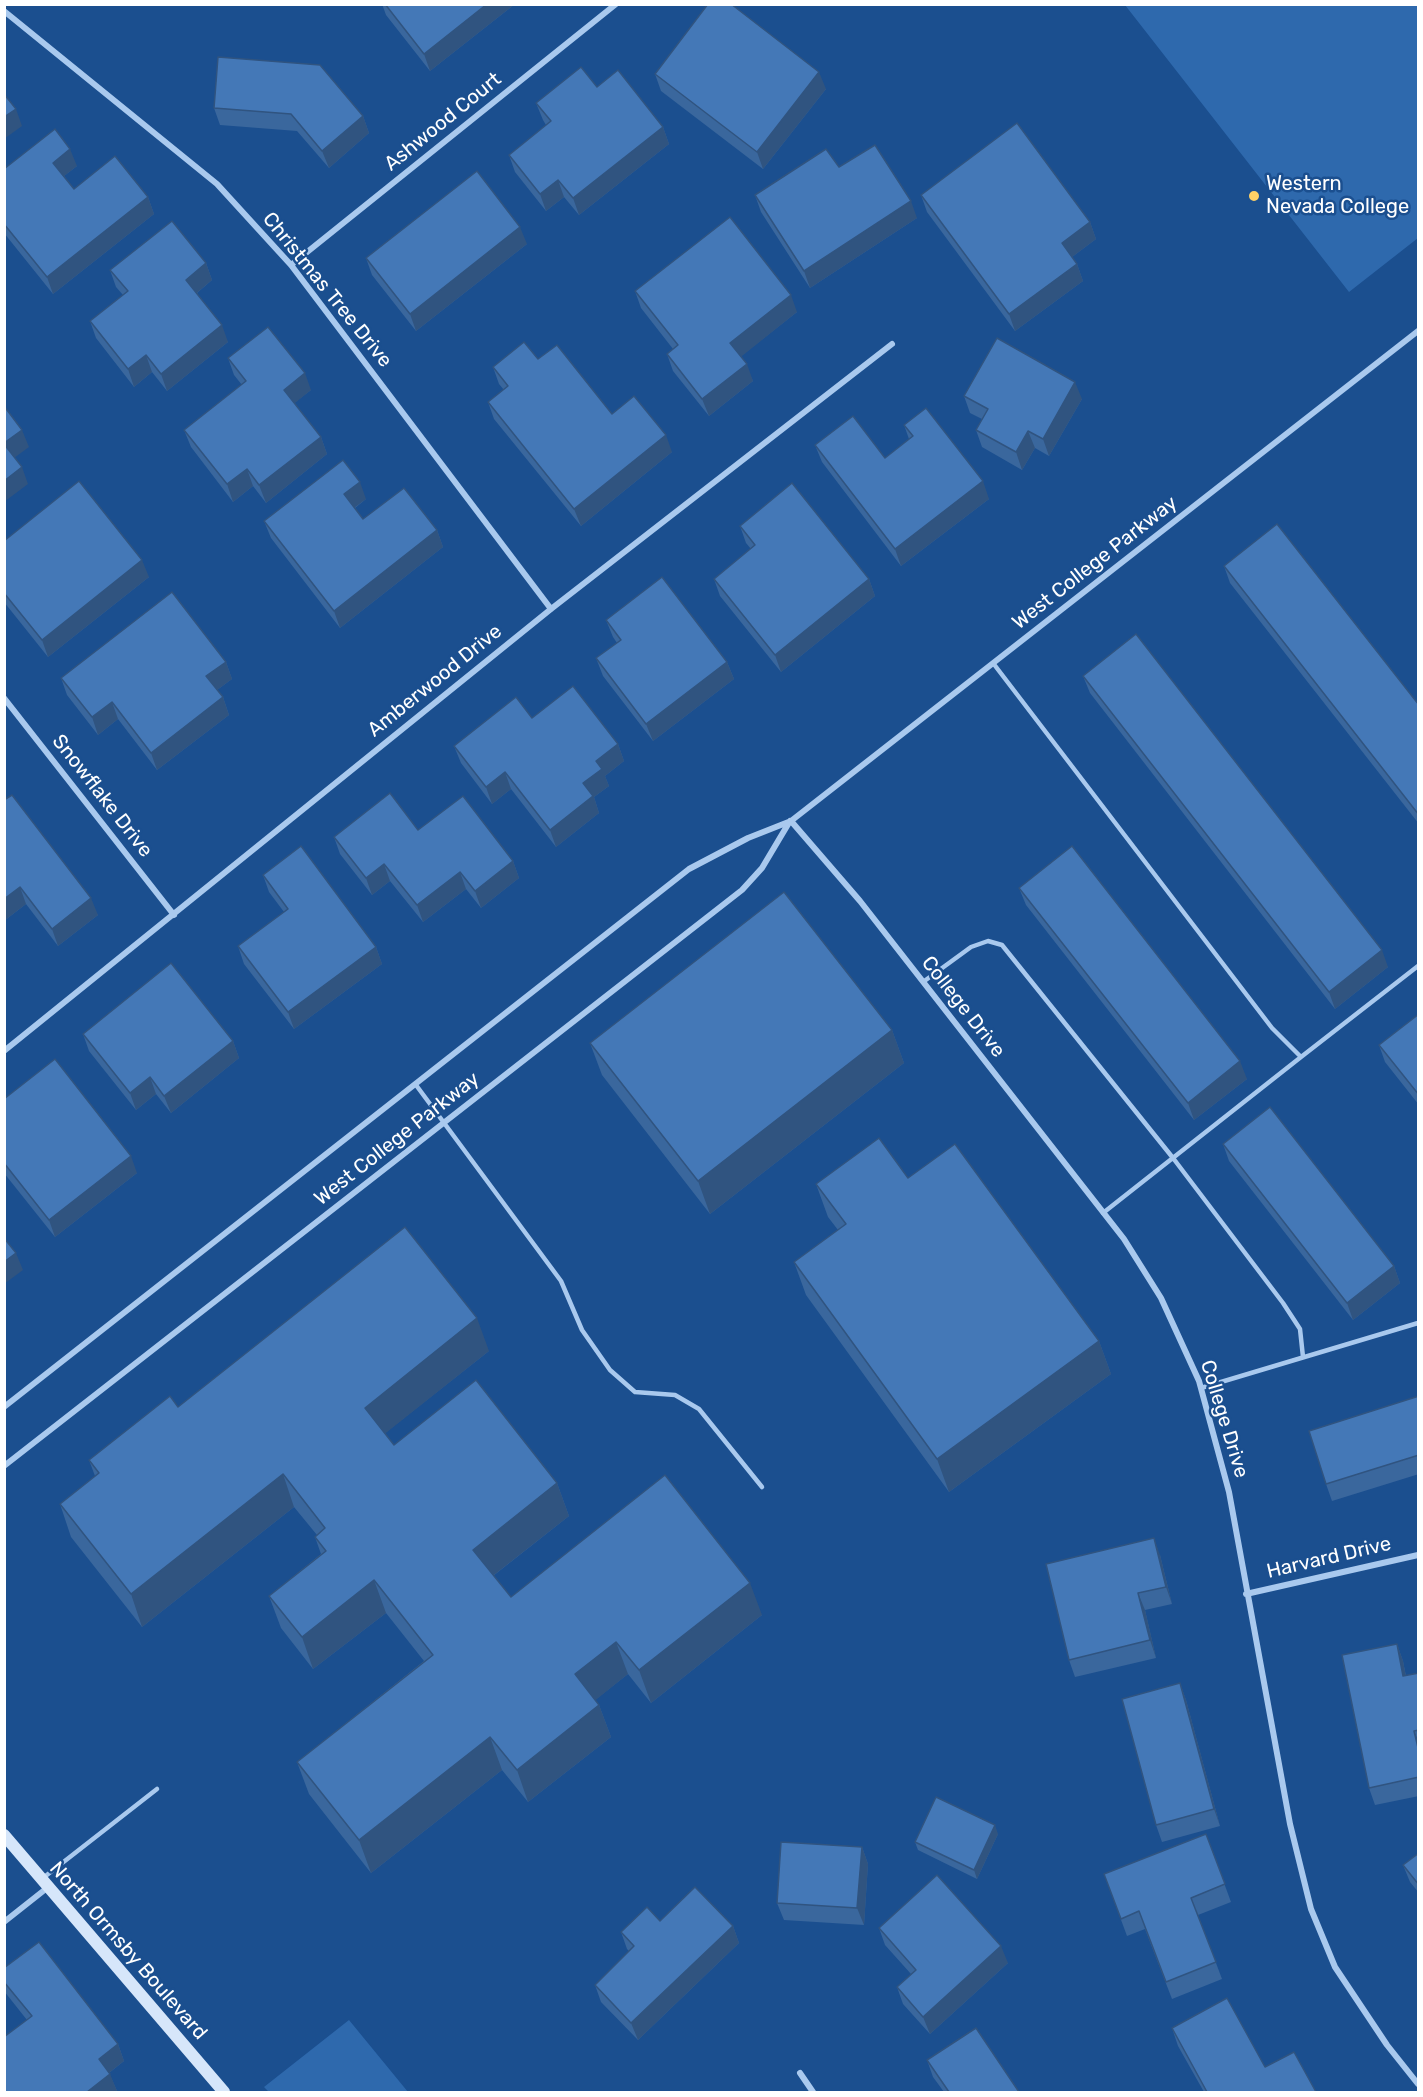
<!DOCTYPE html>
<html>
<head>
<meta charset="utf-8">
<style>
	body { margin:0 }
	#map { position:relative; width:1423px; height:2097px; overflow:hidden; background:#1b4f8f; font-family:Rubik,sans-serif }
	canvas { display:block }
	.frame { position:absolute; inset:0; border:6px solid #fff; pointer-events:none }
</style>
</head>
<body>
<div id="map">
<canvas width="1423" height="2097"></canvas>
<div class="frame"></div>
</div>
<script>
const ctx = document.querySelector('canvas').getContext('2d');
ctx.lineJoin = 'round';
function fill(path, color) { ctx.fillStyle = color; ctx.fill(path, 'evenodd'); }
const poly = rows => new Path2D(rows.map(r => 'M' + r).join(''));
function strokePath(path, color, width, dash) { ctx.strokeStyle = color; ctx.lineWidth = width; ctx.lineCap = dash ? 'butt' : 'round'; ctx.setLineDash(dash || []); ctx.stroke(path); }
function label(font, color, halo, rows, align = 'center') {
  ctx.font = font + ' Rubik,sans-serif'; ctx.lineWidth = 5; ctx.setLineDash([]); ctx.textBaseline = 'middle'; ctx.strokeStyle = halo; ctx.fillStyle = color; for (const [text, x, y, turn = 0] of rows) {
    ctx.save(); ctx.translate(x, y); ctx.rotate((+turn || 0) * Math.PI / 180); ctx.textAlign = isNaN(turn) ? turn : align; if (halo) ctx.strokeText(text, 0, 0); ctx.fillText(text, 0, 0); ctx.restore();
  }
}
fill(poly([
	[1125,5,1418,5,1418,238,1349,292],
	[349,2020,408,2092,269,2092,264,2087]
]), '#2e69ad');
strokePath(poly([
	[993,663,1272,1028,1301,1057,1418,966],
	[923,982,971,947,988,941,1002,945,1173,1158,1283,1303,1300,1329,1303,1357],
	[416,1085,561,1281,582,1330,610,1370,635,1392,675,1395,699,1409,762,1487],
	[1103,1213,1301,1057],
	[1201,1388,1418,1323],
	[43,1878,157,1789]
]), '#a9c9ee', 4.5);
strokePath(poly([
	[4,11,217,184,291,265,551,609],
	[291,265,616,4],
	[4,698,174,915],
	[791,821,860,901,1124,1239,1161,1298,1199,1381,1229,1492,1290,1824,1311,1909,1335,1967,1387,2045,1418,2084],
	[4,1051,551,609,892,344],
	[4,1407,689,869,748,838,791,821,1418,331],
	[4,1466,742,890,762,868,790,821],
	[1246,1594,1418,1555],
	[4,1922,47,1888],
	[800,2073,813,2092]
]), '#a9c9ee', 6);
strokePath(poly([
	[4,1835,224,2092]
]), '#d6e6fa', 12);
fill(poly([
	[382,4,515,4,430,71,386,15],
	[655,74,826,89,763,169,661,91],
	[597,87,663,127,669,144,579,215,564,197,546,211,515,172,509,155,546,125,543,120,536,103],
	[214,108,363,116,369,133,329,168,297,131,220,125],
	[77,166,64,176,74,189,148,197,154,214,53,294,4,233,4,169],
	[839,167,917,218,810,288,761,212,755,195],
	[921,195,1090,222,1096,239,1072,257,1077,264,1083,281,1015,331,927,212],
	[527,244,416,331,372,275,366,258],
	[206,263,212,280,197,293,228,342,167,391,152,372,134,387,96,338,90,321,123,295,116,287,110,270],
	[635,291,797,312,741,356,753,381,709,416,673,371,667,354,673,349,641,308],
	[228,358,311,390,294,403,321,437,327,454,266,503,253,486,233,502,191,447,184,430,242,385,234,375],
	[538,359,612,414,672,452,581,526,494,419,488,402,504,390,499,384,493,367],
	[964,396,1082,399,1049,456,1035,448,1022,470,982,447,976,430,982,419,970,413],
	[904,425,989,499,901,566,822,462,815,445,885,458,909,439],
	[366,499,355,508,363,519,437,530,443,547,340,628,271,538,264,521],
	[740,526,869,579,875,596,781,672,720,596,714,579,751,549,746,543],
	[4,541,149,577,48,657,4,602],
	[1224,566,1419,705,1419,824,1230,583],
	[606,620,727,662,734,679,653,741,603,676,596,658,617,643,613,637],
	[226,662,232,679,217,690,223,697,229,715,157,770,118,719,98,735,67,695,61,678],
	[1083,676,1388,967,1335,1009,1090,693],
	[532,718,618,744,624,761,605,776,609,786,594,797,599,813,556,847,511,789,492,804,461,763,454,746],
	[4,800,98,915,58,946,26,904,4,921],
	[418,830,513,861,519,878,481,908,466,889,423,922,390,881,372,895,340,854,334,837],
	[263,875,376,947,382,964,294,1029,244,964,238,946,284,912,269,892],
	[1019,888,1247,1079,1194,1120,1026,905],
	[1419,1014,1419,1105,1385,1062,1379,1045],
	[892,1030,904,1063,710,1214,602,1075,590,1043],
	[83,1034,233,1041,239,1058,171,1113,156,1094,136,1110,89,1051],
	[4,1099,137,1173,55,1237,4,1173],
	[1223,1144,1394,1266,1400,1283,1353,1320,1229,1161],
	[908,1178,1099,1341,1111,1374,949,1492,806,1295,794,1262,838,1230,828,1217,816,1184],
	[489,1351,385,1433,394,1445,557,1483,569,1516,493,1576,511,1597,762,1615,651,1703,628,1674,595,1700,599,1705,611,1737,528,1802,502,1770,371,1873,309,1794,297,1762,424,1661,386,1613,313,1669,281,1628,269,1596,321,1554,315,1537,317,1535,294,1507,142,1627,71,1537,60,1504,95,1476,89,1460,178,1407],
	[1419,1396,1419,1474,1332,1501,1326,1484],
	[1160,1555,1172,1604,1145,1610,1156,1658,1075,1677,1069,1660],
	[1397,1644,1403,1661,1406,1676,1419,1673,1419,1796,1375,1805,1369,1788],
	[1180,1683,1186,1700,1220,1826,1162,1842,1156,1825],
	[998,1834,977,1879,918,1850,915,1842],
	[1206,1834,1231,1902,1198,1915,1222,1979,1172,1999,1145,1929,1127,1936,1104,1874],
	[862,1847,868,1864,864,1925,784,1920,777,1903],
	[1419,1853,1419,1893,1410,1882,1403,1865],
	[660,1921,733,1926,739,1943,638,2040,601,2002,595,1985,629,1951,627,1949,621,1932],
	[879,1928,1008,1963,930,2034,903,2004,897,1987,911,1974,885,1945],
	[4,1968,118,2044,124,2061,109,2073,117,2091,115,2092,4,2092,4,2037,27,2020,4,1991],
	[1172,2028,1265,2067,1316,2092,1204,2092,1178,2046],
	[927,2060,1019,2092,944,2092,933,2077]
]), '#3a679d');
fill(poly([
	[487,4,515,4,430,71,424,54],
	[819,72,826,89,763,169,757,152],
	[16,109,22,126,4,139,4,117],
	[363,116,369,133,329,168,322,151],
	[663,127,669,144,579,215,573,198],
	[70,149,77,166,59,180,53,163],
	[558,180,564,197,546,211,540,194],
	[148,197,154,214,53,294,47,277],
	[911,201,917,218,810,288,804,271],
	[1090,222,1096,239,1068,260,1062,243],
	[520,227,527,244,416,331,410,314],
	[206,263,212,280,192,297,186,280],
	[1077,264,1083,281,1015,331,1009,314],
	[791,295,797,312,737,360,730,343],
	[222,325,228,342,167,391,161,374],
	[146,355,152,372,134,387,128,369],
	[747,364,753,381,709,416,702,399],
	[305,373,311,390,290,407,284,390],
	[1075,382,1082,399,1049,456,1043,439],
	[22,430,29,447,10,461,4,446,4,443],
	[1028,431,1035,448,1022,470,1016,452],
	[666,435,672,452,581,526,574,509],
	[321,437,327,454,266,503,259,485],
	[22,467,28,484,4,502,4,481],
	[247,469,253,486,233,502,227,484],
	[983,481,989,499,901,566,895,549],
	[360,482,366,499,350,511,344,494],
	[437,530,443,547,340,628,334,611],
	[142,560,149,577,48,657,42,640],
	[869,579,875,596,781,672,775,655],
	[226,662,232,679,213,693,206,676],
	[727,662,734,679,653,741,646,724],
	[223,697,229,715,157,770,151,753],
	[112,702,118,719,98,735,92,717],
	[618,744,624,761,605,776,609,786,594,797,599,813,556,847,550,830,596,761],
	[505,772,511,789,492,804,486,787],
	[513,861,519,878,481,908,475,891],
	[384,864,390,881,372,895,366,878],
	[460,872,466,889,423,922,417,905],
	[20,887,26,904,4,921,4,899],
	[91,898,98,915,58,946,52,929],
	[376,947,382,964,294,1029,288,1012],
	[1382,950,1388,967,1335,1009,1329,992],
	[892,1030,904,1063,710,1214,698,1181],
	[233,1041,239,1058,171,1113,164,1096],
	[1240,1061,1247,1079,1194,1120,1188,1103],
	[150,1077,156,1094,136,1110,130,1093],
	[131,1156,137,1173,55,1237,49,1220],
	[16,1253,23,1270,4,1284,4,1262],
	[1394,1266,1400,1283,1353,1320,1347,1303],
	[477,1318,489,1351,377,1440,365,1408],
	[1099,1341,1111,1374,949,1492,937,1459],
	[283,1474,294,1507,142,1627,131,1594],
	[557,1483,569,1516,485,1582,473,1550],
	[1154,1538,1160,1555,1172,1604,1166,1587],
	[374,1580,386,1613,313,1669,302,1637],
	[750,1583,762,1615,651,1703,639,1670],
	[1138,1593,1145,1610,1156,1658,1150,1640],
	[616,1642,628,1674,587,1707,575,1674],
	[1397,1644,1403,1661,1409,1693,1403,1676],
	[1180,1683,1186,1700,1220,1826,1214,1809],
	[599,1705,611,1737,528,1802,517,1770],
	[1414,1731,1419,1742,1419,1752],
	[490,1737,502,1770,371,1873,359,1840],
	[995,1825,998,1834,977,1879,974,1870],
	[862,1847,868,1864,864,1925,857,1908],
	[733,1926,739,1943,638,2040,631,2023],
	[1001,1946,1008,1963,930,2034,923,2017],
	[118,2044,124,2061,105,2076,99,2059],
	[110,2074,117,2091,115,2092,87,2092]
]), '#305480');
const building = poly([
	[385,4,487,4,424,54,385,4],
	[708,4,731,4,819,72,757,152,655,74,708,4],
	[218,57,320,65,363,116,322,151,291,114,214,108,218,57],
	[581,67,597,87,618,70,663,127,573,198,558,180,540,194,509,155,551,121,536,103,581,67],
	[4,94,16,109,4,117,4,94],
	[1017,123,1090,222,1062,243,1077,264,1009,314,921,195,1017,123],
	[55,129,70,149,53,163,74,189,115,156,148,197,47,277,4,224,4,169,55,129],
	[875,145,911,201,804,271,755,195,826,149,839,167,875,145],
	[477,171,520,227,410,314,366,258,477,171],
	[730,217,791,295,730,343,747,364,702,399,667,354,678,345,635,291,730,217],
	[172,221,206,263,186,280,222,325,161,374,146,355,128,369,90,321,128,291,110,270,172,221],
	[268,327,305,373,284,390,321,437,259,485,247,469,227,484,184,430,246,381,228,358,268,327],
	[997,338,1075,382,1043,439,1028,431,1016,452,976,430,988,409,964,396,997,338],
	[524,342,538,359,557,345,612,414,634,396,666,435,574,509,488,402,508,386,493,367,524,342],
	[4,406,22,430,4,443,4,406],
	[926,408,983,481,895,549,815,445,853,416,885,458,913,436,904,425,926,408],
	[4,444,22,467,4,481,4,444],
	[343,460,360,482,344,494,363,519,404,488,437,530,334,611,264,521,343,460],
	[79,481,142,560,42,640,4,593,4,541,79,481],
	[792,483,869,579,775,655,714,579,755,545,740,526,792,483],
	[1277,524,1419,705,1419,815,1224,566,1277,524],
	[662,577,727,662,646,724,596,658,621,640,606,620,662,577],
	[172,592,226,662,206,676,223,697,151,753,112,702,92,717,61,678,172,592],
	[1136,634,1382,950,1329,992,1083,676,1136,634],
	[573,686,618,744,596,761,602,769,583,783,593,796,550,830,505,772,486,787,454,746,516,697,532,718,573,686],
	[390,793,418,830,463,796,513,861,475,891,460,872,417,905,384,864,366,878,334,837,390,793],
	[12,795,91,898,52,929,20,887,4,899,4,800,12,795],
	[301,846,376,947,288,1012,238,946,288,909,263,875,301,846],
	[1072,846,1240,1061,1188,1103,1019,888,1072,846],
	[784,892,892,1030,698,1181,590,1043,784,892],
	[171,963,233,1041,164,1096,150,1077,130,1093,83,1034,171,963],
	[1419,1014,1419,1095,1379,1045,1419,1014],
	[55,1059,131,1156,49,1220,4,1163,4,1099,55,1059],
	[1270,1107,1394,1266,1347,1303,1223,1144,1270,1107],
	[879,1138,908,1178,955,1144,1099,1341,937,1459,794,1262,846,1224,816,1184,879,1138],
	[405,1227,477,1318,365,1408,394,1445,476,1380,557,1483,473,1550,511,1597,665,1475,750,1583,639,1670,616,1642,575,1674,599,1705,517,1770,490,1737,359,1840,297,1762,433,1655,374,1580,302,1637,269,1596,326,1551,315,1537,325,1528,283,1474,131,1594,60,1504,99,1473,89,1460,170,1396,178,1407,405,1227],
	[4,1238,16,1253,4,1262,4,1238],
	[1419,1396,1419,1455,1326,1484,1309,1431,1419,1396],
	[1154,1538,1166,1587,1138,1593,1150,1640,1069,1660,1046,1564,1154,1538],
	[1397,1644,1403,1676,1419,1673,1419,1730,1414,1731,1419,1752,1419,1777,1369,1788,1342,1655,1397,1644],
	[1180,1683,1214,1809,1156,1825,1122,1699,1180,1683],
	[936,1797,995,1825,974,1870,915,1842,936,1797],
	[1206,1834,1225,1884,1191,1898,1216,1962,1166,1982,1139,1911,1121,1919,1104,1874,1206,1834],
	[781,1842,862,1847,857,1908,777,1903,781,1842],
	[1419,1853,1419,1885,1403,1865,1419,1853],
	[937,1875,1001,1946,923,2017,897,1987,916,1970,879,1928,937,1875],
	[695,1887,733,1926,631,2023,595,1985,634,1946,621,1932,647,1907,660,1921,695,1887],
	[39,1942,118,2044,99,2059,110,2074,87,2092,5,2092,4,2091,4,2037,32,2016,4,1982,4,1968,39,1942],
	[1227,1998,1265,2067,1294,2052,1316,2092,1207,2092,1172,2028,1227,1998],
	[976,2028,1019,2092,949,2092,927,2060,976,2028]
]);
fill(building, '#4478b7');
strokePath(building, '#305480', 1.5);
for (const [x, y, r, color] of [
	[1254,196,6,"#ffd166"]
]) { const dot = new Path2D(); dot.arc(x, y, r, 0, 2 * Math.PI); ctx.fillStyle = color; ctx.fill(dot); strokePath(dot, '#1b4f8f', 2); }
label('20px', '#fff', '#1b4f8f', [
	["Ashwood Court",443,122,-39],
	["Christmas Tree Drive",327,290,51],
	["West College Parkway",1095,563,-38],
	["Amberwood Drive",435,681,-39],
	["Snowflake Drive",102,796,52],
	["College Drive",963,1007,52],
	["West College Parkway",397,1139,-38],
	["College Drive",1224,1419,73],
	["Harvard Drive",1329,1558,-13],
	["North Ormsby Boulevard",128,1951,49]
]);
label('20px', '#fff', '#1b4f8f', [
	["Western",1266,184],
	["Nevada College",1266,207]
], 'left');
</script>
</body>
</html>
